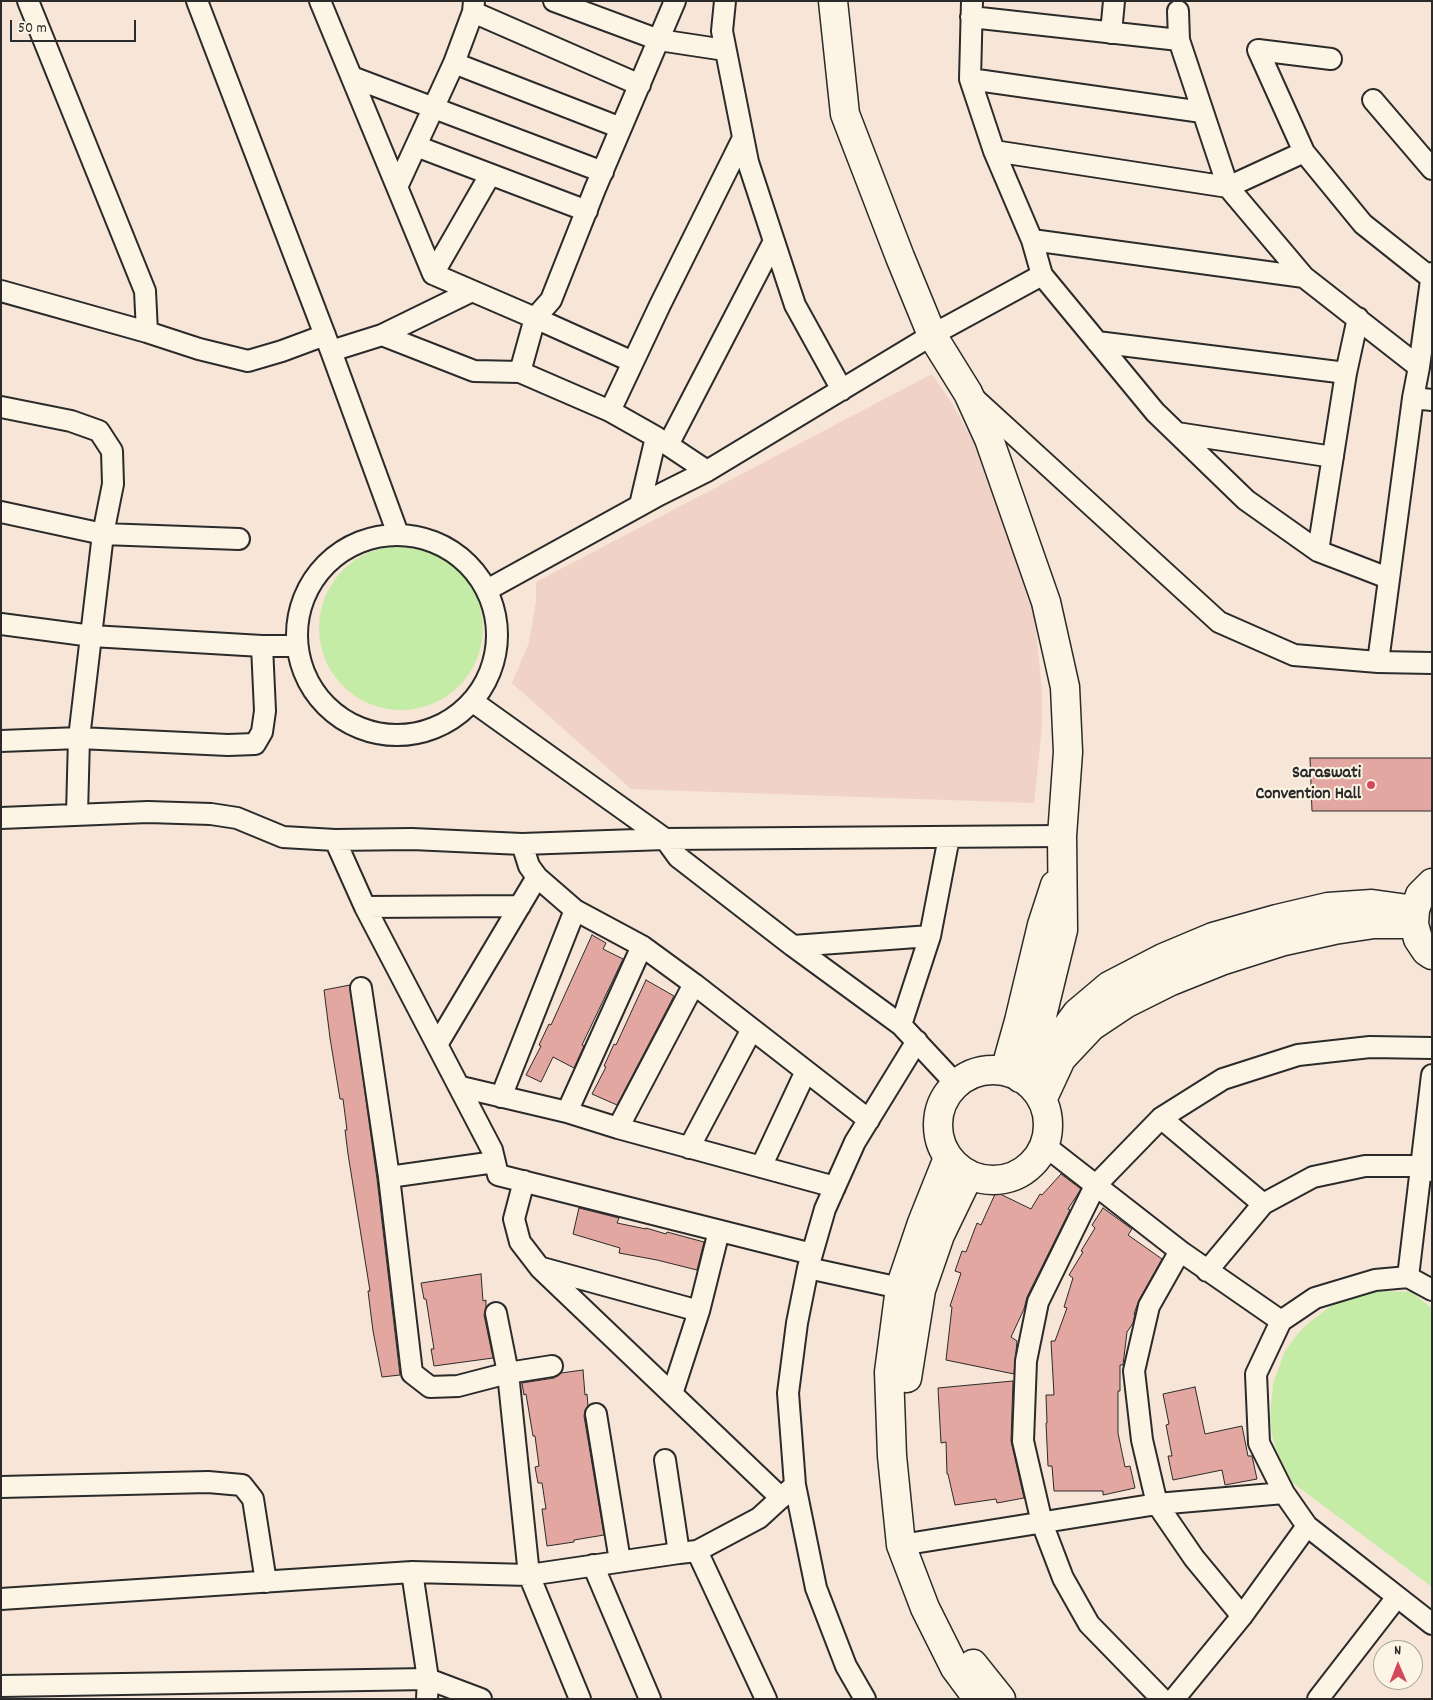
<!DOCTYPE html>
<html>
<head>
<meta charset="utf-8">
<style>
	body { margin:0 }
	#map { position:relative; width:1433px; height:1700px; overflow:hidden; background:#f7e5d7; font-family:Dekko,sans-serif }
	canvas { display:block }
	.frame { position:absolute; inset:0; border:2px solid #2b2b2b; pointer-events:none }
	.north { position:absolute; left:1373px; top:1640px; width:50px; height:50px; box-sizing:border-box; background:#fcf5e5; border:1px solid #a8a49b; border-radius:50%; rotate:359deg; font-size:14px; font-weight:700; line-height:20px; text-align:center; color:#2b2b2b }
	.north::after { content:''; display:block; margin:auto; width:18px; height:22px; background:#d1495b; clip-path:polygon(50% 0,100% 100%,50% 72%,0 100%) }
	.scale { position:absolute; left:10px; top:20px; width:126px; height:22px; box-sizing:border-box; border:2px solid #2b2b2b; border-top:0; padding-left:6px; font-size:15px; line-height:18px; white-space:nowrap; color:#2b2b2b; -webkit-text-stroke:4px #fcf5e5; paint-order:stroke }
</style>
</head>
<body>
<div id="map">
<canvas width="1433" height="1700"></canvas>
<div class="frame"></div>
<div class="north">N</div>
<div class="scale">50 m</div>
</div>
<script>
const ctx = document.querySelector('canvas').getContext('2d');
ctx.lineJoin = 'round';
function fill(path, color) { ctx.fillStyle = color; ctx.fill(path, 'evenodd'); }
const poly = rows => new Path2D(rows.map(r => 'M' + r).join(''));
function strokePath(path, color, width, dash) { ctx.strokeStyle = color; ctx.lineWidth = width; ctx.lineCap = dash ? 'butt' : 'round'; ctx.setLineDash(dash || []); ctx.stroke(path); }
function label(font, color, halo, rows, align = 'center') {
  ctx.font = font + ' Dekko,sans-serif'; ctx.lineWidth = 4; ctx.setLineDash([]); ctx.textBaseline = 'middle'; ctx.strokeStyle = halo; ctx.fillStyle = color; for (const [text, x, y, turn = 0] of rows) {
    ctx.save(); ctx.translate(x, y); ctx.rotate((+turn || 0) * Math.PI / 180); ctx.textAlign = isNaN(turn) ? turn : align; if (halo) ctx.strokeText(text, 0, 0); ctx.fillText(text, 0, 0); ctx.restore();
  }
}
fill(poly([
	[932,374,953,405,989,470,1026,575,1034,613,1042,689,1042,727,1034,803,631,789,512,683,529,643,536,602,536,582]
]), '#f0d2c6');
fill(poly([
	'319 628a82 82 0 1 1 164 0a82 82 0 1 1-164 0Z',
	[1379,1291,1411,1292,1432,1308,1432,1587,1293,1483,1277,1452,1272,1435,1270,1418,1273,1384,1285,1351,1295,1337,1306,1325,1332,1305,1363,1294]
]), '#c4eca7');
const building = poly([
	[1310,758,1432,758,1432,811,1312,811,1310,758],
	[592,935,606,943,603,949,623,959,582,1045,584,1046,574,1068,553,1057,541,1082,526,1075,541,1046,539,1045,549,1024,551,1025,592,935],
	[646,980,674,996,617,1105,592,1094,606,1067,604,1066,614,1044,616,1045,646,980],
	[350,985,377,1179,400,1375,382,1377,373,1331,368,1291,370,1291,348,1154,345,1130,347,1130,343,1099,340,1099,330,1038,324,990,350,985],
	[1061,1174,1081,1189,1068,1209,1070,1210,1027,1297,1024,1309,1011,1337,1017,1341,1014,1374,946,1360,952,1307,950,1306,961,1273,955,1271,962,1251,966,1252,977,1223,981,1225,996,1192,1031,1209,1040,1194,1042,1195,1061,1174],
	[579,1208,619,1218,617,1223,646,1229,646,1228,666,1234,667,1232,704,1242,697,1270,657,1260,619,1253,620,1248,573,1234,579,1208],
	[1103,1208,1132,1229,1128,1235,1162,1259,1139,1300,1134,1314,1135,1314,1133,1323,1127,1332,1123,1365,1120,1365,1120,1391,1118,1391,1118,1433,1125,1467,1130,1466,1135,1488,1103,1495,1103,1491,1054,1491,1052,1466,1048,1466,1046,1423,1047,1423,1046,1395,1054,1395,1051,1341,1055,1341,1067,1308,1064,1307,1073,1278,1069,1275,1083,1252,1081,1251,1095,1228,1092,1225,1103,1208],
	[481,1274,483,1301,486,1300,486,1307,484,1315,493,1358,434,1366,431,1349,434,1349,426,1299,424,1299,421,1283,481,1274],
	[583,1370,585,1395,587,1394,588,1406,585,1410,584,1416,604,1535,574,1540,574,1542,547,1546,542,1509,546,1509,542,1483,538,1483,535,1467,539,1466,535,1436,533,1436,526,1394,524,1395,522,1383,554,1378,561,1373,583,1370],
	[1013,1381,1011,1441,1024,1498,997,1503,996,1499,955,1505,948,1474,947,1474,946,1442,941,1443,938,1388,1013,1381],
	[1195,1387,1205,1434,1242,1426,1248,1456,1252,1456,1257,1479,1225,1485,1222,1470,1173,1480,1168,1456,1172,1456,1166,1425,1169,1424,1163,1394,1195,1387]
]);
fill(building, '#e1a7a0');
strokePath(building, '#2b2b2b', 1);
const street = poly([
	[28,1,145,291,147,332],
	[197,1,331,351,398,534],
	[320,1,433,274,535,318,520,372,610,411,656,437,707,471],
	[554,1,659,40,725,50],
	[725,1,722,31,748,162,795,305,842,390],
	[972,1,970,79,994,151,1032,240,1042,275,1155,412,1246,500,1318,551,1388,578],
	[1178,11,1179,40],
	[473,12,640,85],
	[971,17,1179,40,1228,187,1304,277,1419,367],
	[1111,33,1114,1],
	[1331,59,1258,50,1304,152,1363,224,1431,278],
	[454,63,621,128],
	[352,77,603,172],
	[970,79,1202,112],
	[1373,100,1432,169],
	[416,146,587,211],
	[994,151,1228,187,1304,152],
	[397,187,454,63,473,12,474,1],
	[1032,240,1304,277],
	[433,274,490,175],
	[1,291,147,332,199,349,248,361,282,351,325,335],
	[382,335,472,291],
	[1097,342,1346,373],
	[331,351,382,335,474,371,520,372],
	[633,362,535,318,551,300,595,189,675,1],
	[1413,398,1432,400],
	[975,399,1219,622,1294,655,1378,662,1432,663],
	[1,407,71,421,99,431,112,451,113,484,103,534,79,738,77,814],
	[610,411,660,305,743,138],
	[1177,433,1333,457],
	[668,445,774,241],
	[640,505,656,437],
	[1,512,103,534,239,539],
	'297 635a100 100 0 1 1 200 0a100 100 0 1 1-200 0Z',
	[1318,551,1346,373,1358,318],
	[487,590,659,495,707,471,932,335,1042,275],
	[1,624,92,636,262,646,296,646],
	[1378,662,1413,398,1419,367,1432,273],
	[472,701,665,839,678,857,793,946,901,1025,956,1084],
	[1,741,79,738,228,745,255,744,262,732,265,711,262,646],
	[1,818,148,812,211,814,237,818,283,837,335,840,412,839,522,844,665,839,1062,836],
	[335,840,365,907,492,1150,498,1175,812,1254],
	[522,844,529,866,537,877,575,910,642,946,694,984,869,1120],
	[365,907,520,906],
	[793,946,930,936],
	[361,988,389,1177,412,1373,430,1387,458,1386,508,1373,552,1366],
	[901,1025,930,936,949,837],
	[438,1043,537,877],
	[461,1087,567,1112,618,1128,835,1187],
	[501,1097,575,910],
	[567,1112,642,946],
	[1161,1118,1263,1204],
	[618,1128,694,984],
	[1044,1145,1180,1251,1281,1321],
	[689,1148,752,1029],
	[761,1167,806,1071],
	[389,1177,495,1162],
	[524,1181,514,1219,520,1242,540,1268,781,1498],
	[1180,1251,1149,1306,1134,1371,1142,1440,1157,1504,1194,1558,1242,1616],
	[542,1268,699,1311,719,1231],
	[808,1268,900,1288],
	[1207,1271,1263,1204,1313,1177,1365,1166,1420,1166,1432,1171],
	[1408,1277,1432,1075],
	[1432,1290,1408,1277,1375,1280,1315,1298,1281,1321,1256,1374,1259,1443,1284,1493,1307,1526,1432,1624],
	[496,1313,508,1373,529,1575,580,1699],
	[672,1394,699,1311],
	[596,1414,620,1561],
	[665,1460,679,1553],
	[1,1487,208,1482,242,1485,253,1499,266,1582],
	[901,1545,1157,1504,1284,1493],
	[697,1551,766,1699],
	[593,1565,650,1699],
	[412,1572,428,1679,481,1699],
	[1,1599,412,1572,529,1575,679,1553,697,1551,759,1518,795,1485],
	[1,1686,428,1679,427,1699],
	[865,1699,846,1666,816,1588,795,1485,788,1393,797,1323,808,1268,825,1209,855,1142,917,1041],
	[1162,1699,1089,1624,1063,1578,1042,1523,1023,1441,1026,1361,1038,1302,1095,1186,1161,1118,1223,1079,1298,1055,1370,1047,1432,1048],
	[1174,1699,1242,1616,1307,1526],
	[1318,1699,1397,1597]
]);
const secondary = poly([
	[833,1,845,114,900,257,932,335,968,393,989,439,1046,602,1065,687,1068,752,1062,836,1063,930,1040,1024,1020,1078],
	[1432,883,1420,895,1415,910,1414,924,1418,939,1426,951,1432,955],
	'938 1125a55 55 0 1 1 110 0a55 55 0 1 1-110 0Z',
	[1005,1071,1019,1021,1042,925,1055,885],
	[1036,1079,1049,1051,1077,1013,1109,986,1163,958,1213,937,1277,919,1328,907,1372,904,1415,910],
	[1042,1100,1061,1059,1092,1026,1125,1004,1171,981,1221,961,1284,941,1334,930,1374,924,1414,924],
	[948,1158,922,1223,900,1288,889,1372,892,1456,901,1545,925,1608,955,1668,978,1699],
	[907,1378,921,1290,940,1235,969,1175],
	[973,1664,1001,1699]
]);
strokePath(street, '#2b2b2b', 24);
strokePath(secondary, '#2b2b2b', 31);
strokePath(street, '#fcf5e5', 20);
strokePath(secondary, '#fcf5e5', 28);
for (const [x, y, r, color] of [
	[1371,785,5,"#d1495b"]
]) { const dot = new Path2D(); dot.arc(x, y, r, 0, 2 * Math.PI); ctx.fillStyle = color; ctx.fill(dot); strokePath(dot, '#fcf5e5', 2); }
label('bold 18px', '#2b2b2b', '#fcf5e5', [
	["Saraswati",1361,775],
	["Convention Hall",1361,796]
], 'right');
</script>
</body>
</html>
